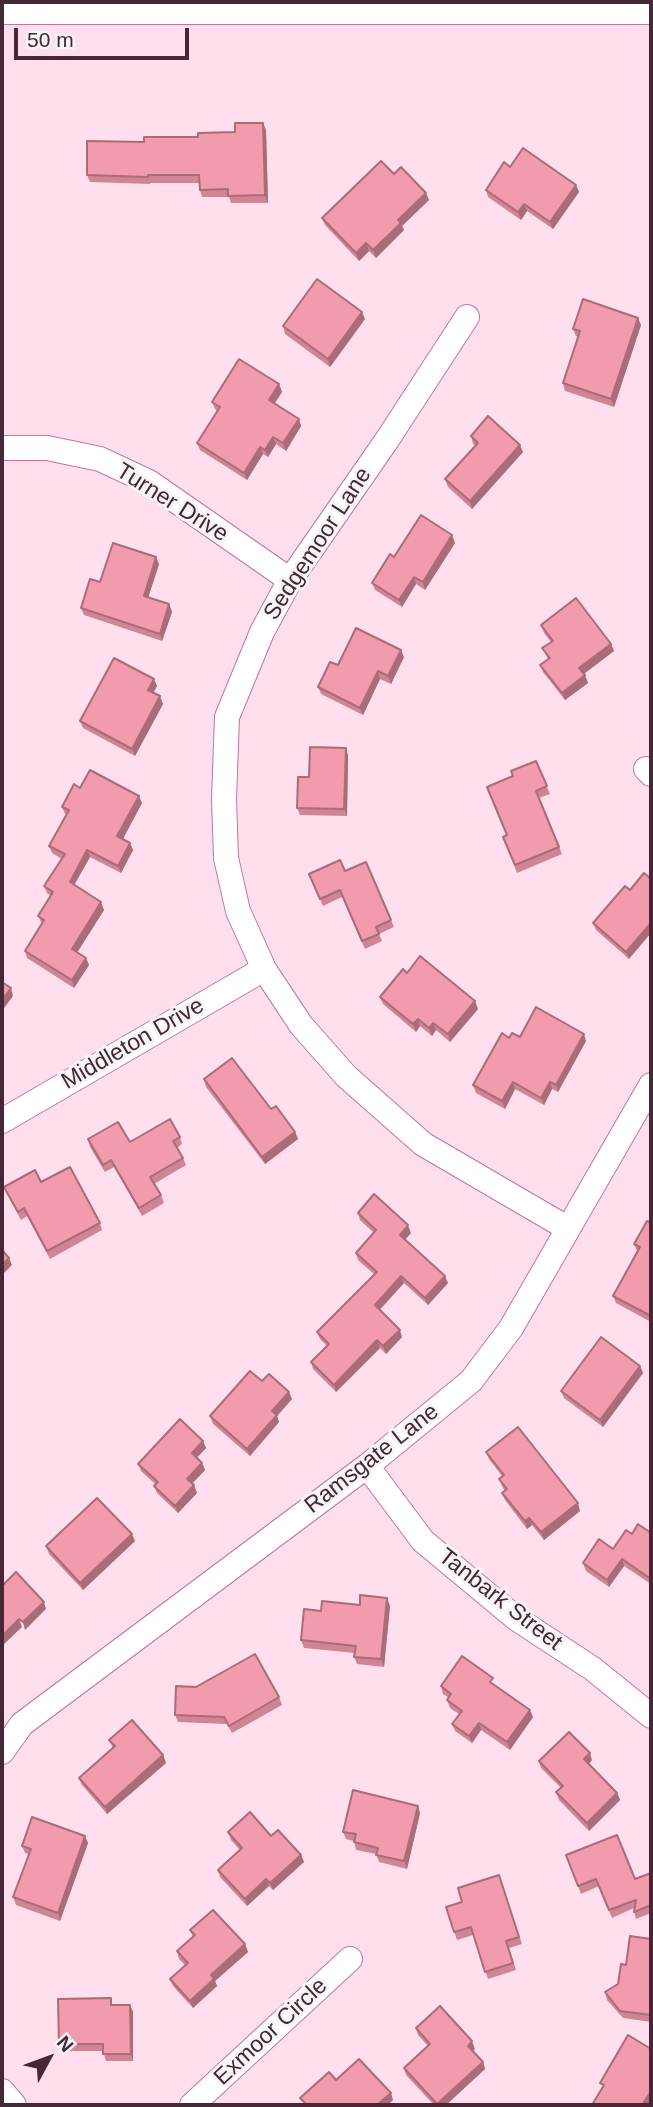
<!DOCTYPE html>
<html>
<head>
<meta charset="utf-8">
<style>
	body { margin:0 }
	#map { position:relative; width:653px; height:2107px; overflow:hidden; background:#ffdeee; font-family:Helvetica,sans-serif }
	canvas { display:block }
	.frame { position:absolute; inset:0; border:4px solid #462738; pointer-events:none }
	.north { position:absolute; left:14px; top:2023px; width:70px; height:70px; -webkit-text-stroke:5px #f5f5f5; paint-order:stroke; rotate:49deg; font-size:19px; font-weight:700; line-height:28px; text-align:center; color:#462738 }
	.north::after { content:''; display:block; margin:auto; width:24px; height:32px; background:#462738; clip-path:polygon(50% 0,100% 100%,50% 72%,0 100%) }
	.scale { position:absolute; left:14px; top:28px; width:175px; height:32px; box-sizing:border-box; border:4px solid #462738; border-top:0; padding-left:9px; font-size:21px; line-height:24px; white-space:nowrap; color:#462738; -webkit-text-stroke:5px #f5f5f5; paint-order:stroke }
</style>
</head>
<body>
<div id="map">
<canvas width="653" height="2107"></canvas>
<div class="frame"></div>
<div class="north">N</div>
<div class="scale">50 m</div>
</div>
<script>
const ctx = document.querySelector('canvas').getContext('2d');
ctx.lineJoin = 'round';
const poly = rows => new Path2D(rows.map(r => 'M' + r).join(''));
function strokePath(path, color, width, dash) { ctx.strokeStyle = color; ctx.lineWidth = width; ctx.lineCap = dash ? 'butt' : 'round'; ctx.setLineDash(dash || []); ctx.stroke(path); }
function fill(path, color) { ctx.fillStyle = color; ctx.fill(path, 'evenodd'); }
function label(font, color, halo, rows, align = 'center') {
  ctx.font = font + ' Helvetica,sans-serif'; ctx.lineWidth = 6; ctx.setLineDash([]); ctx.textBaseline = 'middle'; ctx.strokeStyle = halo; ctx.fillStyle = color; for (const [text, x, y, turn = 0] of rows) {
    ctx.save(); ctx.translate(x, y); ctx.rotate((+turn || 0) * Math.PI / 180); ctx.textAlign = isNaN(turn) ? turn : align; if (halo) ctx.strokeText(text, 0, 0); ctx.fillText(text, 0, 0); ctx.restore();
  }
}
const minor = poly([
	[467,317,387,440,290,580,262,632,227,717,224,799,226,858,238,911,264,969,301,1025,346,1076,423,1144,567,1228],
	[2,448,47,448,100,459,149,482,290,580],
	[646,769,651,774],
	[2,1121,264,969],
	[367,1466,423,1541,517,1619,593,1669,651,1716],
	[2,1752,22,1724,367,1466,471,1381,511,1328,651,1085],
	[2,2091,14,2105],
	[192,2105,350,1959]
]);
const tertiary = poly([
	[2,9,651,9]
]);
strokePath(minor, '#c0769d', 26);
strokePath(tertiary, '#c0769d', 32);
strokePath(minor, '#fff', 24);
strokePath(tertiary, '#fff', 30);
fill(poly([
	[266,130,268,203,231,203,229,197,202,197,200,190,199,183,150,183,150,184,90,182,87,175,144,142],
	[510,167,576,185,579,192,553,229,527,211,521,220,488,197,486,190],
	[394,174,429,200,402,226,404,230,376,258,369,251,359,261,325,225,322,218],
	[365,319,330,367,285,334,283,326],
	[641,325,614,407,565,391,563,383,578,337,576,336,573,329],
	[279,384,282,392,275,403,299,419,301,426,286,451,276,444,268,457,263,454,247,480,200,450,197,443,217,411,215,409,212,402],
	[471,436,523,452,472,509,448,487,445,479,476,446,473,444],
	[455,543,425,590,416,584,402,607,375,590,372,583,394,557],
	[159,564,148,598,169,604,172,612,162,641,84,615,81,608,100,582],
	[541,625,611,644,614,651,584,674,588,683,565,700,543,672,540,665,548,659,542,648,551,642,544,633],
	[404,657,391,684,380,679,363,715,321,694,318,687,338,665],
	[157,686,153,693,163,704,135,756,83,728,80,721],
	[346,748,348,756,347,816,300,815,297,808,309,777],
	[536,761,550,794,539,798,562,854,517,873,503,837,507,835,513,776],
	[80,788,142,803,123,839,130,843,133,850,121,873,90,857,74,885,104,910,77,952,86,958,89,965,74,988,27,958,25,951,42,924,38,916,51,896,47,893,44,886,62,859,52,853,49,846,66,815,65,814,62,807],
	[345,871,391,920,394,927,379,934,382,941,365,949,342,897,323,906,312,881],
	[630,890,629,959,596,930,593,923],
	[407,973,478,1009,450,1042,436,1030,432,1036,420,1026,416,1032,383,1004,380,997],
	[520,1037,586,1041,558,1092,552,1089,544,1105,515,1089,505,1109,476,1093,473,1085,509,1038],
	[204,1079,271,1109,295,1132,298,1139,265,1164,206,1087],
	[180,1137,182,1144,177,1148,183,1158,186,1165,154,1184,161,1195,164,1203,142,1216,114,1167,105,1172,90,1147,88,1139,130,1142],
	[4,1187,100,1223,102,1230,50,1259,27,1216,21,1220,7,1194],
	[358,1213,411,1233,405,1239,448,1283,428,1305,404,1283,380,1310,402,1337,386,1354,380,1348,336,1392,313,1369,311,1362,327,1346,320,1339,317,1332,374,1274,358,1260,356,1253,374,1233,360,1220],
	[651,1223,651,1322,616,1303,613,1296,637,1251,634,1244],
	[640,1366,643,1373,603,1427,564,1398,561,1391],
	[262,1381,289,1392,292,1399,277,1416,279,1422,250,1456,213,1424,210,1416],
	[203,1441,206,1448,197,1458,202,1463,205,1470,192,1483,197,1493,178,1513,157,1493,154,1486,155,1484,141,1471,138,1464],
	[486,1452,580,1511,544,1540,532,1525,527,1529,505,1500,502,1493,505,1491,502,1486,499,1479,502,1476,489,1459],
	[651,1533,651,1584,624,1566,609,1587,586,1571,583,1563,613,1549,632,1534],
	[135,1541,83,1590,49,1554,46,1546],
	[360,1605,390,1606,384,1667,357,1664,354,1657,355,1653,304,1648,301,1640,321,1611],
	[441,1686,496,1686,533,1717,510,1750,481,1730,472,1743,455,1731,452,1724,459,1714,450,1708,447,1700,449,1698,443,1694],
	[279,1697,282,1705,232,1733,227,1724,178,1722,175,1715],
	[109,1740,163,1755,166,1763,107,1814,82,1785,79,1778,113,1748],
	[592,1760,589,1764,617,1793,620,1800,589,1831,559,1800,556,1792,561,1788,541,1768,539,1761],
	[420,1813,407,1869,379,1862,376,1854,356,1850,354,1841,346,1839,343,1832],
	[228,1832,271,1836,301,1855,304,1862,273,1890,269,1886,247,1906,220,1877,218,1870,240,1850,231,1840],
	[85,1836,88,1843,60,1921,16,1905,13,1897,29,1854,25,1853,22,1846],
	[566,1855,635,1879,651,1873,651,1913,636,1919,634,1912,634,1908,612,1918,599,1886,581,1894],
	[499,1875,522,1944,509,1948,516,1970,488,1979,473,1935,457,1940,446,1907,462,1902],
	[190,1930,245,1944,248,1952,215,1981,217,1986,193,2008,173,1986,170,1979,185,1965,179,1959,177,1951,193,1937],
	[651,1939,651,2022,623,2018,607,2000,605,1992,618,1984,626,1965],
	[113,2005,130,2005,133,2012,133,2061,106,2061,103,2051,62,2051,59,2044],
	[416,2028,475,2049,473,2051,483,2062,485,2069,446,2105,434,2105,406,2075,404,2068,428,2046,418,2035]
]), '#d08594');
fill(poly([
	[263,123,266,130,268,203,265,195],
	[576,185,579,192,553,229,550,222],
	[426,193,429,200,402,226,404,230,376,258,373,250,398,220],
	[524,204,527,211,521,220,518,212],
	[366,243,369,251,359,261,356,253],
	[362,312,365,319,330,367,328,359],
	[638,318,641,325,614,407,611,399],
	[279,384,282,392,272,407,269,400],
	[299,419,301,426,286,451,283,443],
	[273,437,276,444,268,457,265,450],
	[520,445,523,452,472,509,470,501],
	[260,447,263,454,247,480,244,473],
	[452,535,455,543,425,590,423,582],
	[156,557,159,564,146,604,144,596],
	[414,577,416,584,402,607,399,600],
	[169,604,172,612,162,641,160,634],
	[611,644,614,651,582,675,579,668],
	[401,650,404,657,391,684,388,676],
	[378,671,380,679,363,715,360,708],
	[585,675,588,683,565,700,562,693],
	[154,679,157,686,151,697,148,690],
	[160,696,163,704,135,756,132,749],
	[346,748,348,756,347,816,344,809],
	[139,796,142,803,120,844,117,836],
	[130,843,133,850,121,873,118,866],
	[87,850,90,857,72,889,70,882],
	[101,902,104,910,75,956,72,949],
	[651,923,651,933,629,959,626,952],
	[86,958,89,965,74,988,72,980],
	[11,988,13,996,2,1011,2,1000],
	[475,1001,478,1009,450,1042,448,1034],
	[418,1019,420,1026,416,1032,413,1024],
	[433,1023,436,1030,432,1036,429,1028],
	[584,1034,586,1041,558,1092,556,1085],
	[513,1082,515,1089,505,1109,502,1101],
	[550,1082,552,1089,544,1105,541,1098],
	[295,1132,298,1139,265,1164,262,1157],
	[408,1225,411,1233,403,1242,400,1235],
	[9,1258,12,1265,2,1275,2,1265],
	[401,1276,404,1283,377,1312,375,1305],
	[445,1276,448,1283,428,1305,425,1298],
	[400,1330,402,1337,386,1354,383,1346],
	[377,1340,380,1348,336,1392,334,1385],
	[640,1366,643,1373,603,1427,600,1420],
	[289,1392,292,1399,277,1416,279,1422,250,1456,247,1449,272,1411],
	[203,1441,206,1448,194,1460,192,1453],
	[202,1463,205,1470,190,1486,187,1479],
	[194,1485,197,1493,178,1513,175,1506],
	[578,1503,580,1511,544,1540,541,1532],
	[529,1518,532,1525,527,1529,525,1521],
	[132,1534,135,1541,83,1590,80,1583],
	[622,1559,624,1566,609,1587,607,1580],
	[387,1598,390,1606,384,1667,381,1659],
	[44,1602,46,1609,25,1630,23,1622],
	[19,1619,22,1627,2,1646,2,1636],
	[530,1710,533,1717,510,1750,507,1742],
	[479,1723,481,1730,472,1743,469,1736],
	[590,1753,592,1760,587,1766,584,1759],
	[163,1755,166,1763,107,1814,105,1807],
	[617,1793,620,1800,589,1831,587,1823],
	[418,1806,420,1813,407,1869,404,1861],
	[85,1836,88,1843,60,1921,58,1913],
	[301,1855,304,1862,273,1890,270,1883],
	[266,1879,269,1886,247,1906,245,1899],
	[245,1944,248,1952,215,1981,217,1986,193,2008,190,2001,211,1975],
	[130,2005,133,2012,133,2061,131,2054],
	[472,2041,475,2049,470,2053,468,2046],
	[483,2062,485,2069,446,2105,437,2105,437,2104],
	[651,2091,651,2103,650,2105,642,2105],
	[391,2093,393,2100,388,2105,377,2105]
]), '#a96c78');
const building = poly([
	[235,123,263,123,265,195,228,196,228,189,200,190,199,175,148,175,148,177,87,175,87,141,144,142,144,137,198,137,198,133,235,132,235,123],
	[523,148,576,185,550,222,524,204,518,212,486,190,504,162,510,167,523,148],
	[381,161,394,174,401,167,426,193,398,220,401,223,373,250,366,243,356,253,322,218,381,161],
	[317,279,362,312,328,359,283,326,317,279],
	[583,299,638,318,611,399,563,383,580,331,573,329,583,299],
	[239,359,279,384,269,400,299,419,283,443,273,437,265,450,260,447,244,473,197,443,220,407,212,402,239,359],
	[488,416,520,445,470,501,445,479,478,443,471,436,488,416],
	[421,515,452,535,423,582,414,577,399,600,372,583,390,554,394,557,421,515],
	[113,543,156,557,144,596,169,604,160,634,81,608,90,579,100,582,113,543],
	[576,598,611,644,579,668,585,675,562,693,540,665,550,658,542,648,553,641,541,625,576,598],
	[356,628,401,650,388,676,378,671,360,708,318,687,330,662,338,665,356,628],
	[114,658,154,679,148,690,160,696,132,749,80,721,114,658],
	[310,747,346,748,344,809,297,808,298,777,309,777,310,747],
	[536,761,547,786,536,791,559,847,515,865,503,837,507,835,487,787,513,776,511,771,536,761],
	[90,770,139,796,117,836,130,843,118,866,87,850,70,882,101,902,72,949,86,958,72,980,25,951,44,920,38,916,53,892,44,886,65,854,49,846,69,810,62,807,74,784,80,788,90,770],
	[340,860,345,871,366,862,391,920,376,927,379,934,362,941,340,890,320,899,309,874,340,860],
	[644,873,651,879,651,923,626,952,593,923,625,886,630,890,644,873],
	[420,956,475,1001,448,1034,433,1023,429,1028,418,1019,413,1024,380,997,403,969,407,973,420,956],
	[2,982,11,988,2,1000,2,982],
	[536,1007,584,1034,556,1085,550,1082,541,1098,513,1082,502,1101,473,1085,502,1033,509,1038,512,1033,520,1037,536,1007],
	[232,1058,271,1109,276,1106,295,1132,262,1157,204,1079,232,1058],
	[170,1119,180,1137,173,1141,183,1158,150,1177,161,1195,139,1208,111,1160,103,1165,88,1139,118,1122,130,1142,170,1119],
	[70,1167,100,1223,47,1251,24,1208,18,1212,4,1187,35,1170,41,1182,70,1167],
	[374,1194,408,1225,400,1235,445,1276,425,1298,401,1276,375,1305,400,1330,383,1346,377,1340,334,1385,311,1362,329,1344,317,1332,377,1272,356,1253,376,1230,358,1213,374,1194],
	[647,1221,651,1223,651,1316,613,1296,640,1247,634,1244,647,1221],
	[2,1250,9,1258,2,1265,2,1250],
	[601,1337,640,1366,600,1420,561,1391,601,1337],
	[250,1371,262,1381,269,1374,289,1392,272,1411,277,1415,247,1449,210,1416,250,1371],
	[180,1419,203,1441,192,1453,202,1463,187,1479,194,1485,175,1506,154,1486,158,1482,138,1464,180,1419],
	[518,1427,578,1503,541,1532,529,1518,525,1521,502,1493,507,1489,499,1479,504,1475,486,1452,518,1427],
	[97,1498,132,1534,80,1583,46,1546,97,1498],
	[638,1524,651,1533,651,1579,622,1559,607,1580,583,1563,599,1539,613,1549,626,1530,632,1534,638,1524],
	[16,1572,44,1602,23,1622,19,1619,2,1636,2,1586,16,1572],
	[360,1595,387,1598,381,1659,354,1657,356,1646,301,1640,304,1609,321,1611,322,1601,360,1605,360,1595],
	[255,1654,279,1697,229,1726,224,1717,175,1715,176,1686,196,1687,255,1654],
	[462,1656,493,1678,490,1682,530,1710,507,1742,479,1723,469,1736,452,1724,462,1711,447,1700,451,1694,441,1686,462,1656],
	[132,1720,163,1755,105,1807,79,1778,115,1746,109,1740,132,1720],
	[569,1732,590,1753,584,1759,617,1793,587,1823,556,1792,563,1786,539,1761,569,1732],
	[353,1790,418,1806,404,1861,376,1855,378,1848,354,1842,356,1834,343,1832,353,1790],
	[250,1812,271,1836,278,1830,301,1855,270,1883,266,1879,245,1899,218,1870,242,1848,228,1832,250,1812],
	[32,1817,85,1836,58,1913,13,1897,31,1849,22,1846,32,1817],
	[617,1835,635,1879,651,1873,651,1905,634,1912,636,1900,609,1910,596,1879,578,1886,566,1855,617,1835],
	[499,1875,519,1937,506,1941,513,1963,485,1972,471,1927,454,1932,446,1907,462,1902,458,1888,499,1875],
	[213,1910,245,1944,211,1975,214,1979,190,2001,170,1979,188,1963,177,1951,195,1935,190,1930,213,1910],
	[630,1936,651,1939,651,2015,620,2011,605,1992,618,1984,621,1964,626,1965,630,1936],
	[111,1998,111,2005,130,2005,131,2054,103,2054,103,2044,59,2044,58,1999,111,1998],
	[440,2006,472,2041,468,2046,483,2062,437,2104,404,2068,430,2044,416,2028,440,2006],
	[628,2035,651,2049,651,2091,642,2105,592,2105,604,2085,600,2083,628,2035],
	[359,2059,391,2093,377,2105,307,2105,300,2098,329,2072,336,2080,359,2059]
]);
fill(building, '#f29bac');
strokePath(building, '#a96c78', 2);
label('23px', '#462738', '#f5f5f5', [
	["Turner Drive",172,503,32],
	["Sedgemoor Lane",318,544,-57],
	["Middleton Drive",133,1044,-30],
	["Ramsgate Lane",372,1459,-38],
	["Tanbark Street",500,1600,38],
	["Exmoor Circle",271,2032,-43]
]);
</script>
</body>
</html>
